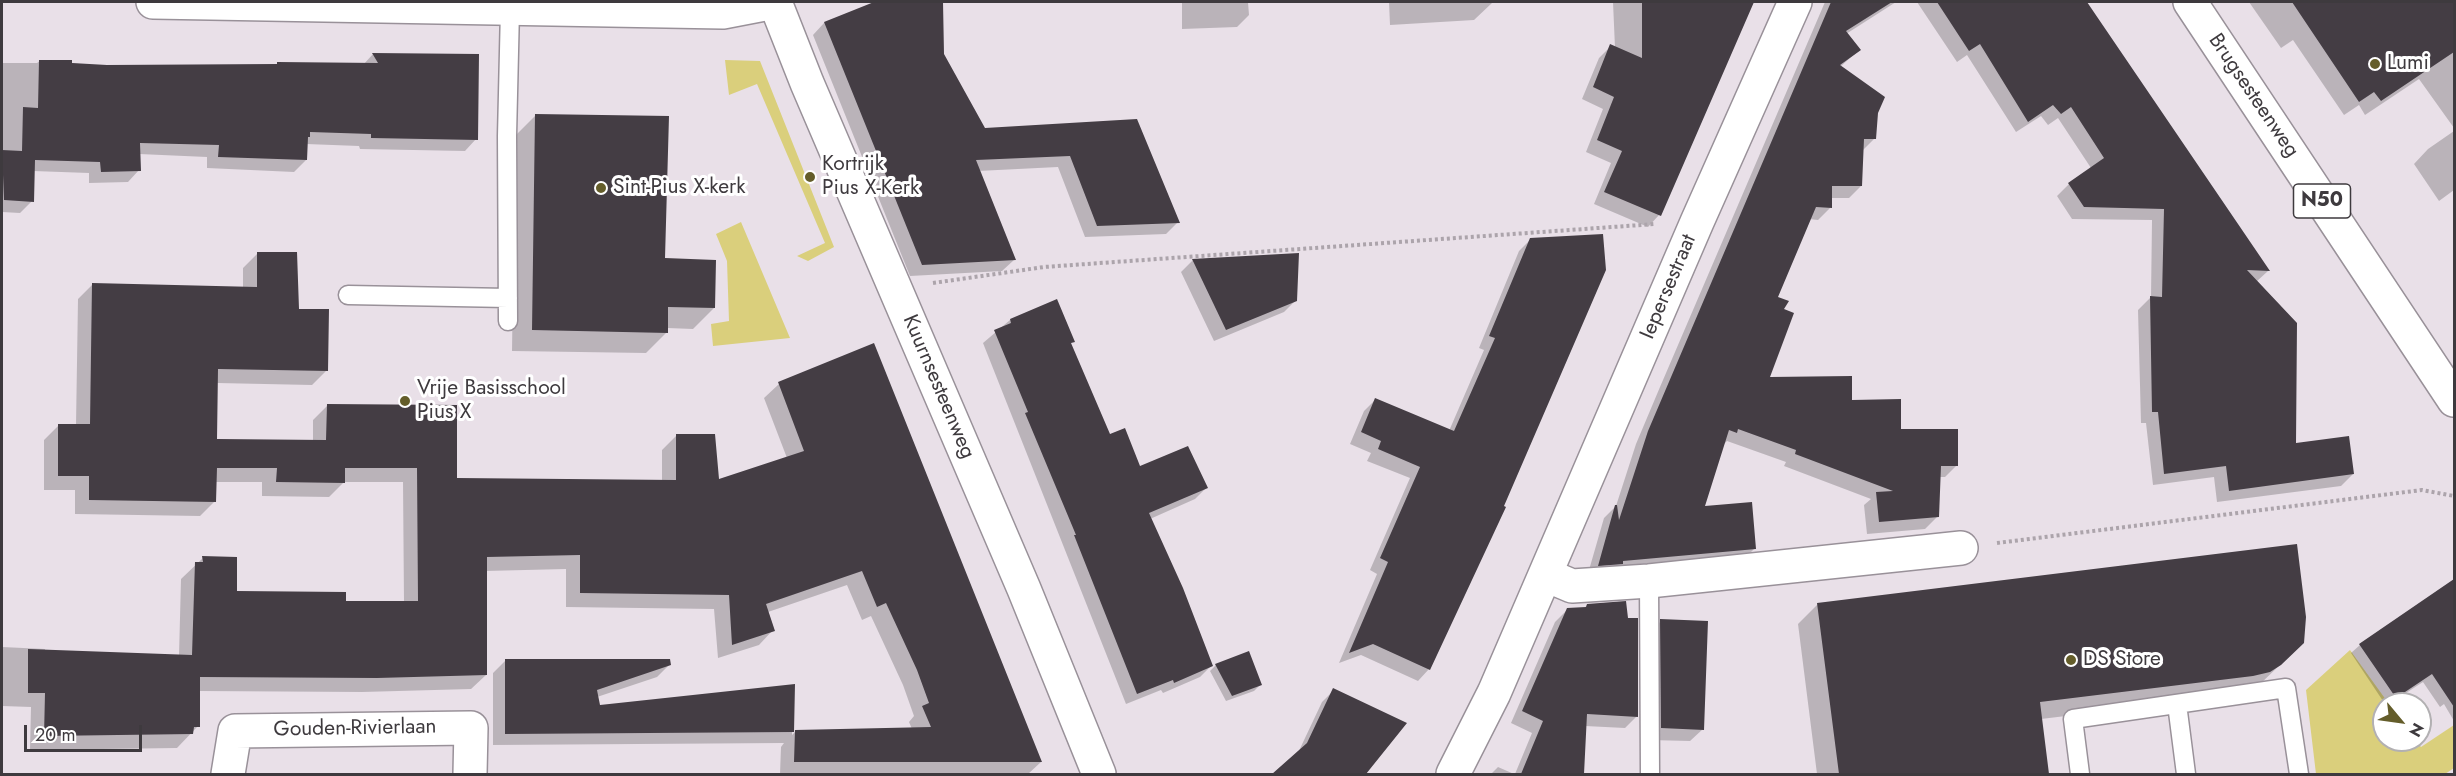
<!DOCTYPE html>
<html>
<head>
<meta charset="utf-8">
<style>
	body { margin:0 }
	#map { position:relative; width:2456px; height:776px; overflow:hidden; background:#e9e0e8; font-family:Jost,sans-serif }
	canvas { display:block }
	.frame { position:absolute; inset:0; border:3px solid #3e3a3e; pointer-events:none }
	.north { position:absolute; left:2372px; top:692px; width:60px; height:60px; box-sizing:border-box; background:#fff; border:2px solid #b2b0b2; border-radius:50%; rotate:119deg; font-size:16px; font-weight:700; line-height:24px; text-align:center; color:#3e3a3e }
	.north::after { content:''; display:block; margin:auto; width:21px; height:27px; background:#645d2a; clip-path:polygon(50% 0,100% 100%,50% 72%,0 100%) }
	.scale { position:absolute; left:24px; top:725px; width:118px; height:27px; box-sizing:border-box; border:3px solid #3e3a3e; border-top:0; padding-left:8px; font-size:18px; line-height:21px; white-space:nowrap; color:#3e3a3e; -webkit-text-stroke:4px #fff; paint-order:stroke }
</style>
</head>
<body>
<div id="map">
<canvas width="2456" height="776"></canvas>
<div class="frame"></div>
<div class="north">N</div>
<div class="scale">20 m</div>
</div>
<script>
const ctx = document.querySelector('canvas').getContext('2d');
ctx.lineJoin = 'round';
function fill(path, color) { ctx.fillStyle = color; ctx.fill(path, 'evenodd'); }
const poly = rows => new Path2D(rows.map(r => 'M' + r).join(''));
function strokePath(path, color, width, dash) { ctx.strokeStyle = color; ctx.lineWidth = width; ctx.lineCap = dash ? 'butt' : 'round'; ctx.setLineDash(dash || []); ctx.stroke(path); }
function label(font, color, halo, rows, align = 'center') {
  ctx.font = font + ' Jost,sans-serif'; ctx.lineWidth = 6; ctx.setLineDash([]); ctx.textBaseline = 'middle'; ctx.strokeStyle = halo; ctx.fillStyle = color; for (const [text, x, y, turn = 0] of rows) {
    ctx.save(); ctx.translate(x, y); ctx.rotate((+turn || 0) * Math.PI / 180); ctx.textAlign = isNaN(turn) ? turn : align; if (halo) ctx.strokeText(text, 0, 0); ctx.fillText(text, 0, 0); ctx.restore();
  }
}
fill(poly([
	[725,60,760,61,834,247,808,261,797,256,825,243,757,84,729,95],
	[741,222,790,338,713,346,711,324,729,321,727,261,716,234],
	[2350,650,2389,704,2384,704,2384,740,2415,740,2421,747,2454,725,2454,768,2445,774,2316,774,2306,690]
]), '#dacf7c');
fill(poly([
	[898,2,941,2,942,55,984,129,1136,121,1178,222,1166,234,1085,237,1058,167,978,171,1014,260,1002,271,910,276,813,35,824,23,875,3],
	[1182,2,1248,2,1249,15,1237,27,1182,29],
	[1389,2,1492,2,1492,3,1474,20,1390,25],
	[1613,2,1753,2,1659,215,1648,227,1594,204,1611,163,1586,152,1603,109,1582,99,1599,58,1611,46,1615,48],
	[1825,2,1896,2,1846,34,1859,50,1840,67,1876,113,1875,138,1862,151,1861,186,1849,198,1830,198,1830,208,1818,220,1809,219,1776,298,1782,310,1767,378,1850,401,1957,465,1945,477,1939,477,1937,517,1925,529,1867,534,1864,505,1871,499,1784,466,1786,462,1727,441,1723,445,1703,507,1755,548,1743,560,1587,577,1604,518,1616,506,1636,444,1660,387],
	[1917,2,2085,2,2268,271,2256,282,2294,445,2353,474,2341,486,2217,502,2214,477,2153,485,2146,423,2141,423,2138,310,2151,297,2152,220,2072,219,2057,196,2069,184,2091,168,2058,118,2048,125,2041,116,2016,132,1967,55,1957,62],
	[2249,2,2395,2,2400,9,2410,2,2450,2,2454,9,2454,128,2419,79,2365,115,2359,105,2344,115,2293,40,2281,48],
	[373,54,476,139,465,151,360,149,359,146,306,144,306,160,294,172,207,168,207,157,139,154,139,170,128,182,89,183,89,173,33,171,32,201,20,213,2,212,2,63,37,63,40,61,107,66,275,66,278,63,363,65],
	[536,115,664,260,714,308,693,329,667,328,667,332,646,353,512,351,515,136],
	[2454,131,2454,190,2439,201,2414,164,2428,149],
	[1531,239,1429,669,1418,681,1361,655,1339,663,1377,574,1370,570,1410,478,1367,461,1371,453,1350,444,1364,411,1375,400,1449,431,1484,350,1479,348,1519,251],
	[257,254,297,310,326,371,312,385,217,383,215,440,313,441,313,420,328,405,455,479,662,482,662,450,677,435,717,482,787,458,764,398,779,384,1041,762,1028,774,780,774,781,747,784,743,493,745,493,673,505,661,669,665,657,677,597,697,599,706,794,685,792,735,795,732,912,729,909,722,914,716,903,685,871,616,862,620,847,585,768,612,773,630,759,645,718,658,714,609,566,607,566,569,485,571,486,675,471,689,362,692,198,691,198,726,177,748,30,750,31,707,2,706,2,647,45,649,45,652,179,656,181,579,203,558,236,592,344,603,404,603,403,482,344,482,329,497,262,496,262,482,215,482,215,501,200,516,75,514,75,490,44,490,44,440,59,425,76,425,78,299,93,284,243,289,243,268],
	[1193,260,1296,300,1284,312,1214,341,1181,272],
	[1010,320,1073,341,1070,344,1109,436,1139,468,1206,488,1195,499,1150,519,1211,666,1200,677,1163,693,1161,690,1126,704,983,343],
	[2454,581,2454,721,2444,704,2440,707,2423,682,2389,704,2385,704,2351,653,2360,645],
	[1818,604,2282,663,2259,685,2232,696,2041,719,2048,774,1817,774,1798,624],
	[1587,605,1637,716,1625,728,1585,726,1583,774,1515,774,1532,733,1511,723,1555,622,1567,610,1584,609],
	[1661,621,1703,729,1690,741,1649,740,1649,633],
	[1216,665,1260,685,1254,691,1226,701,1210,671],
	[1334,690,1405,723,1364,774,1274,774,1297,755,1322,702],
	[1498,767,1514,774,1491,774]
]), '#0003');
fill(poly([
	[874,2,943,2,944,54,985,128,1137,119,1180,223,1097,226,1070,156,976,160,1016,260,922,265,824,22],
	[1642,2,1754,2,1661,216,1604,192,1622,151,1597,140,1614,97,1593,87,1610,44,1642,58],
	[1831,2,1892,2,1846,31,1861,50,1840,65,1885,97,1878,113,1876,139,1864,139,1862,186,1832,186,1832,208,1816,207,1778,297,1789,301,1784,309,1794,313,1770,377,1852,376,1852,400,1901,399,1901,429,1958,429,1958,466,1941,466,1939,517,1879,522,1876,492,1893,491,1795,454,1796,450,1738,429,1737,433,1729,430,1705,506,1752,502,1756,549,1623,561,1623,564,1598,566,1615,505,1617,505,1619,520,1648,431],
	[1937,2,2087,2,2270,271,2247,270,2297,323,2296,443,2349,436,2354,474,2229,491,2226,466,2164,474,2158,412,2152,412,2150,296,2162,297,2164,209,2084,207,2068,183,2104,158,2071,107,2061,114,2053,105,2028,122,1980,44,1969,51],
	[2292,2,2454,2,2454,52,2381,101,2374,92,2359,102],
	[372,53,479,54,478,140,371,138,371,134,310,132,310,137,308,137,307,160,218,157,219,145,140,143,141,171,101,172,100,162,35,160,34,202,4,200,2,150,22,151,23,107,38,108,39,60,72,60,72,63,107,65,277,64,277,62,378,63],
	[535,114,669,116,665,258,716,260,715,308,668,307,668,333,532,330],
	[1603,234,1606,270,1504,506,1506,507,1430,670,1373,644,1349,653,1388,562,1380,558,1420,467,1378,449,1381,441,1361,432,1375,398,1454,431,1495,338,1489,336,1530,238],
	[257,252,297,252,299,309,329,309,328,371,218,369,217,439,326,440,327,404,457,405,457,478,676,480,676,434,715,434,719,479,804,451,778,382,874,343,1042,762,794,762,795,730,931,727,922,706,929,703,917,670,886,603,877,607,862,571,766,604,775,631,732,645,729,595,580,593,580,555,487,557,487,675,377,678,200,677,200,727,194,727,193,734,44,736,45,693,28,693,28,649,192,655,195,562,203,562,202,556,237,557,237,591,346,592,346,601,418,601,417,468,345,468,345,483,276,482,277,468,217,468,216,502,89,500,89,476,58,476,58,424,90,424,92,283,257,287],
	[1299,253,1297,301,1226,330,1192,259],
	[1057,299,1075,342,1071,343,1110,434,1125,428,1140,466,1188,446,1208,488,1149,513,1183,588,1213,666,1174,683,1173,680,1137,694,1074,535,1076,535,1025,413,1028,412,994,330,1011,323,1010,319],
	[2297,544,2306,617,2304,643,2281,665,2270,672,2253,676,2040,702,2049,774,1839,774,1817,603],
	[2454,579,2454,707,2432,674,2396,698,2359,644],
	[1626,601,1628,618,1638,618,1638,717,1587,714,1584,774,1521,774,1543,721,1522,711,1567,608,1586,607,1587,604],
	[1660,619,1708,621,1704,730,1661,728],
	[1249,651,1262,685,1232,696,1215,664],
	[505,659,670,659,671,665,597,690,600,705,795,684,794,732,505,734],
	[1333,688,1407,723,1366,774,1272,774,1307,743]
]), '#443d44');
const service = poly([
	[348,295,508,298],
	[508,321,507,136,510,9],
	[1649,581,1650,774],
	[2177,704,2186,774],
	[2080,774,2073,719,2286,688,2299,774]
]);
const minor = poly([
	[153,2,723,12,775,2],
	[1546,575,1572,586,1649,581,1961,548],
	[228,774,235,731,471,728,470,774],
	[1453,774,1494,693,1697,222,1795,2]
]);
const tertiary = poly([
	[775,2,807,83,1024,589,1099,774]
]);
const primary = poly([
	[2190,2,2454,400]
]);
strokePath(service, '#999199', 21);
strokePath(minor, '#999199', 36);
strokePath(tertiary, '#999199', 36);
strokePath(primary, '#999199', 36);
strokePath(poly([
	[933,283,1044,267,1655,224],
	[1997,543,2422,490,2454,496]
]), '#aca4ab', 4, [3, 3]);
strokePath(service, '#fff', 18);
strokePath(minor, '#fff', 33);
strokePath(tertiary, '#fff', 33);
strokePath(primary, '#fff', 33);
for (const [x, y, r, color] of [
	[2375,64,6,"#645d2a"],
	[810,177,6,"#645d2a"],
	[601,188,6,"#645d2a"],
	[405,401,6,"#645d2a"],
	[2071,660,6,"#645d2a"]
]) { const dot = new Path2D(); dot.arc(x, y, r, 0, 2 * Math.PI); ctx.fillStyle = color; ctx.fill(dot); strokePath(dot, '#fff', 2); }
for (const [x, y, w] of [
	[2322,201,57]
]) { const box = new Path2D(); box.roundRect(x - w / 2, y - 17, w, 34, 4.5); ctx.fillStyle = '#fff'; ctx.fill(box); strokePath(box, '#3e3a3e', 1.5); }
label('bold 20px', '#3e3a3e', null, [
	["N50",2322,201]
]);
label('21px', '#3e3a3e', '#fff', [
	["Lumi",2387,64],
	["Kortrijk",822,165],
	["Pius X-Kerk",822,189],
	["Sint-Pius X-kerk",613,188],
	["Vrije Basisschool",417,389],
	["Pius X",417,413],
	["DS Store",2083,660]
], 'left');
label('21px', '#3e3a3e', '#fff', [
	["Brugsesteenweg",2253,96,56],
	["Iepersestraat",1669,287,-67],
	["Kuurnsesteenweg",938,387,67],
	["Gouden-Rivierlaan",355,729,-1]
]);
</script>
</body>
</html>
